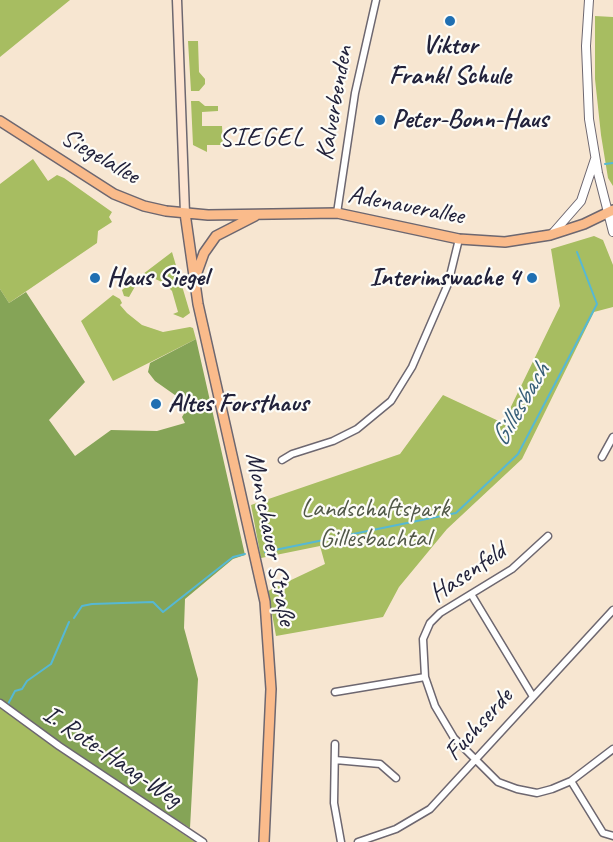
<!DOCTYPE html>
<html>
<head>
<meta charset="utf-8">
<style>
	body { margin:0 }
	canvas { display:block; background:#f7e6d1 }
</style>
</head>
<body>
<canvas width="613" height="842"></canvas>
<script>
const ctx = document.querySelector('canvas').getContext('2d');
ctx.lineJoin = 'round';
function fill(path, color) { ctx.fillStyle = color; ctx.fill(path, 'evenodd'); }
const poly = rows => new Path2D(rows.map(r => 'M' + r).join(''));
function strokePath(path, color, width, dash) { ctx.strokeStyle = color; ctx.lineWidth = width; ctx.lineCap = dash ? 'butt' : 'round'; ctx.setLineDash(dash || []); ctx.stroke(path); }
function label(font, color, halo, rows, align = 'center') {
  ctx.font = font + ' Caveat,sans-serif'; ctx.lineWidth = 4.5; ctx.setLineDash([]); ctx.textBaseline = 'middle'; ctx.strokeStyle = halo; ctx.fillStyle = color; for (const [text, x, y, turn = 0] of rows) {
    ctx.save(); ctx.translate(x, y); ctx.rotate((+turn || 0) * Math.PI / 180); ctx.textAlign = isNaN(turn) ? turn : align; if (halo) ctx.strokeText(text, 0, 0); ctx.fillText(text, 0, 0); ctx.restore();
  }
}
fill(poly([
	[0,0,70,0,0,57],
	[595,16,613,17,613,186,608,178,601,135,595,79],
	[188,41,198,41,199,72,205,79,205,84,199,91,191,91],
	[191,101,199,101,205,106,218,106,218,111,202,112,202,126,222,126,223,145,207,145,207,152,193,145],
	[33,159,48,181,57,175,64,178,112,212,109,217,112,222,98,231,97,243,9,303,0,289,0,184],
	[594,236,603,240,613,265,613,307,594,312,522,459,447,529,399,587,383,617,276,636,268,591,325,564,320,546,261,558,251,505,400,454,443,395,503,423,560,306,551,249],
	[172,252,190,313,183,318,173,314,178,312,172,291,164,283,151,277,137,283,129,297,124,296,122,290],
	[113,295,120,299,122,303,120,305,127,313,142,325,163,332,190,327,193,328,196,339,113,381,81,321],
	[0,706,70,758,195,842,0,842]
]), '#a7bd61');
fill(poly([
	[0,289,9,303,26,292,85,382,49,420,75,456,111,430,157,431,185,423,182,417,187,409,182,400,155,381,148,372,150,363,196,339,245,555,233,559,185,599,184,628,198,679,190,828,73,754,0,701]
]), '#85a457');
strokePath(poly([
	[605,164,613,163],
	[265,552,456,513,518,454,597,304,577,252],
	[74,618,82,606,92,604,153,602,163,612,233,557,245,554],
	[7,706,15,691,22,689,27,681,51,664,69,622]
]), '#56b8d4', 2);
const minor = poly([
	[337,213,355,93,376,0],
	[602,457,613,437],
	[282,460,292,454,333,441,357,429,391,401,412,367,448,284,459,239],
	[548,536,512,569,440,613,430,623,423,639,425,677,435,706,454,738,498,782,517,789,537,793,552,789,571,781,613,749],
	[471,594,532,695],
	[335,692,425,677],
	[0,703,59,746,203,842],
	[335,744,334,803,341,842],
	[335,760,380,764,396,778],
	[571,781,603,833,613,836],
	[358,842,396,829,430,809,613,610]
]);
const tertiary = poly([
	[589,0,586,46,589,119,598,173,613,232],
	[553,233,581,201,595,159]
]);
const secondary = poly([
	[177,0,185,213]
]);
const primary = poly([
	[0,121,114,194,144,206,166,211,208,215,337,213,459,239,505,242,550,235,584,224,613,210],
	[185,213,198,304,265,602,271,689,264,842],
	[195,278,204,253,216,236,255,216]
]);
strokePath(minor, '#6d6770', 9);
strokePath(tertiary, '#6d6770', 10);
strokePath(secondary, '#6d6770', 11);
strokePath(primary, '#6d6770', 12);
strokePath(minor, '#fff', 6);
strokePath(tertiary, '#fff', 8);
strokePath(secondary, '#fde4d1', 8);
strokePath(primary, '#fabb8b', 9);
for (const [x, y, r, color] of [
	[450,21,6,"#1f6fb2"],
	[380,120,6,"#1f6fb2"],
	[95,278,6,"#1f6fb2"],
	[532,278,6,"#1f6fb2"],
	[156,404,6,"#1f6fb2"]
]) { const dot = new Path2D(); dot.arc(x, y, r, 0, 2 * Math.PI); ctx.fillStyle = color; ctx.fill(dot); strokePath(dot, '#fdfcf7', 2); }
label('bold 26px', '#22223b', '#fdfcf7', [
	["Viktor",450,46,"center"],
	["Frankl Schule",450,76,"center"],
	["Peter-Bonn-Haus",392,120],
	["Haus Siegel",107,278],
	["Interimswache 4",520,278,"right"],
	["Altes Forsthaus",168,404]
], 'left');
label('26px', '#22223b', '#fdfcf7', [
	["Kalverbenden",335,103,-80],
	["Siegelallee",100,157,30],
	["Adenauerallee",406,206,11],
	["Monschauer Straße",270,539,79],
	["Hasenfeld",468,573,-34],
	["Fuchserde",479,725,-48],
	["I. Rote-Haag-Weg",112,757,34]
]);
label('26px', '#515848', '#fdfcf7', [
	["Landschaftspark",375,509],
	["Gillesbachtal",375,539]
]);
ctx.letterSpacing = '1.5px';
label('27px', '#22223b', '#fdfcf7', [
	["SIEGEL",262,138]
]);
ctx.letterSpacing = '0px';
label('italic 27px', '#375e78', '#fdfcf7', [
	["Gillesbach",521,405,-60]
]);
</script>
</body>
</html>
